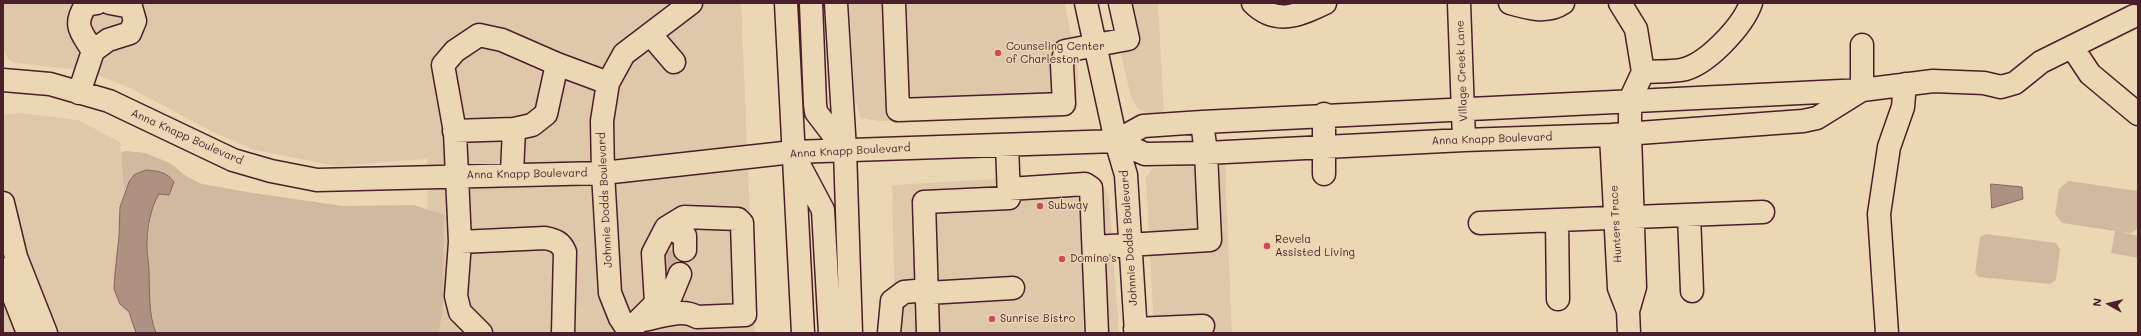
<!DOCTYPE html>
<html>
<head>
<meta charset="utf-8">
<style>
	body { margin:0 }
	#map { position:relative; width:2141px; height:336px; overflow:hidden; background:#ecd7b5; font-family:Mali,sans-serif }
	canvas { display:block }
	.frame { position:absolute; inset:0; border:4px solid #4a1f2b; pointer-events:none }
	.north { position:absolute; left:2089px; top:284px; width:40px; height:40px; -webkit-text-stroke:3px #ecd7b5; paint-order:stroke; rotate:278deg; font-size:11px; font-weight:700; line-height:16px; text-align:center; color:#4a1f2b }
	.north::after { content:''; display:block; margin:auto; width:14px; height:18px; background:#4a1f2b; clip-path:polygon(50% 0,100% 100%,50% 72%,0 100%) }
</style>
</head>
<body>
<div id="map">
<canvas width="2141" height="336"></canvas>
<div class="frame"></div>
<div class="north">N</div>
</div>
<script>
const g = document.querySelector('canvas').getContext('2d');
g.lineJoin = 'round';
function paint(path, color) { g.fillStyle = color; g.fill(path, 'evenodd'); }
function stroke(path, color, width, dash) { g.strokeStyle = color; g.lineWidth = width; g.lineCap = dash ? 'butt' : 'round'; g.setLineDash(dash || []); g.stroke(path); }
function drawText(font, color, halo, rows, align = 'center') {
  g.font = font + ' Mali,sans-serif'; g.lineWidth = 3; g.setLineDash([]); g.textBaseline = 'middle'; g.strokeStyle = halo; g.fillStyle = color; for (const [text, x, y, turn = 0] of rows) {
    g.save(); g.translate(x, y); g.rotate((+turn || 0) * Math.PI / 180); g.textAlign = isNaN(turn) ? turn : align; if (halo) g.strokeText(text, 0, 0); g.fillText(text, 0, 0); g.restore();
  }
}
const built = new Path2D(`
	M3,3h738l14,330h-326l-2,-174 -91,7 -85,-17 -40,-18 -81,-43 -43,-17 -71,-8 -7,-3 -6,-10z
	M849,3h216l13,69 -1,26 -7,15 -13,6 -178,2 -18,-3 -6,-19z
	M1109,3h49l6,110 -14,1 -12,-5 -7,-12z
	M20,113l58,7 42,22 15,174 6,17h-138v-218z
	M1225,164l7,169h-78l-8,-156 7,-9z
	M1084,174l15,5 10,19 10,135h-224l-3,-148z`);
const green = new Path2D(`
	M127,151l18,2 25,10 16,13 16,8 51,9 90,13 71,-1 30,10 -1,90 -4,28h-283l-4,-9 -3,-25v-29l-2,-23 5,-42 7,-12 15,-11c-10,-14 -24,-10 -40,-7l-10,16 -3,-39z
	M2068,181l70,10v37l-7,5 -10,-1 17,4v22l-27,-5 4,-22 -53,-8 -7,-9 4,-25z
	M1986,234l70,9 4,6 -4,31 -6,4 -71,-7 -4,-4 5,-36z`);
const water = new Path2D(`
	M146,170c12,1 21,2 28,12l-5,13 -10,-1c-9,14 -12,36 -12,53 0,9 2,17 2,25 1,21 -1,41 7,61h-20l-7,-21 -9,-8 -6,-15 1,-16 4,-37 1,-29 9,-25 5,-7z
	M1991,184l31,3 1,12 -31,9z`);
const minorTunnel = new Path2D(`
	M665,251l2,25`);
const minor = new Path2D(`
	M894,3l4,107 166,-6 -2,-39 3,-14 63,-12 -8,-36
	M1086,3l30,138 10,34 10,158
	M1253,3c23,23 47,12 72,0
	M1459,3l5,137
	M1510,3c17,5 37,11 53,0
	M1620,3l16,26 7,43c13,-1 26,0 38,-2 25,-4 62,-44 70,-67
	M650,34l24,28
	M2072,47l18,27 48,40
	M93,51c-11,-18 -21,-25 -7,-46l11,-2
	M557,64l-55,-24 -23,-5 -24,16 -12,14 12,67 5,110 85,-4c10,2 16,4 20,14l-2,81
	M3,80l47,4 59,17 124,59 38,11 46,9 286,-7 190,-21 323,-11 29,13 61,-1 258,-13 147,-5 192,-14 14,-3 45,-28
	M1862,90v-45
	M79,93l14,-42 15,-11 22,-7 5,-12 -4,-14 -21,-4
	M454,131l60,-2
	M1611,135l8,153 9,23
	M1116,141l27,-15 59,-4 660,-32 71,-9 51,2 17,4 14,-4 26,-21 93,-46
	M512,173l2,-44 18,-4 14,-11 11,-50 51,19
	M1324,174v-60
	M1009,189l76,-5 6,4 6,145
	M3,203l13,54 30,76
	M1689,215l3,76
	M1557,221l1,78
	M1480,223l283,-11
	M673,230l12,6v14
	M460,242l-4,54 4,16 21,21
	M1094,247l116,-7 -4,-87 -4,-31
	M3,269l25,64
	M927,293l86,-5
	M656,303l15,-7 9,-22
	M1135,329l68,-3
	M630,332l8,-11c18,-2 42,-14 59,-4l48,-2 -3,-92 -4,-4 -54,-2 -18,11 -13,25 3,50 -18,18
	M630,333l-10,-15 -10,-25 -7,-120 -1,-52 6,-38 16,-29 67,-51
	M889,333l3,-32 12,-9 23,-2
	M928,333l-4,-131 85,-4 -2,-53
	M1629,333l-1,-22 7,-24 -5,-153v-34l13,-28
	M1887,333l-8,-119 10,-67 14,-40 2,-23`);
const highway = new Path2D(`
	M786,3l17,330
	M811,3l4,101 1,8 29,38
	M836,3l9,147 6,183
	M796,159l27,51 7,123`);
const markers = [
	[998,53,4,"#d1495b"],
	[1040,206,4,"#d1495b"],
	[1267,246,4,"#d1495b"],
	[1062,259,4,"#d1495b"],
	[992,319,4,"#d1495b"]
];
const poiNames = [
	["Counseling Center",1006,47],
	["of Charleston",1006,60],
	["Subway",1048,206],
	["Revela",1275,240],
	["Assisted Living",1275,253],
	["Domino's",1070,259],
	["Sunrise Bistro",1000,319]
];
const streetNames = [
	["Village Creek Lane",1462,71,-92],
	["Anna Knapp Boulevard",187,137,24],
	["Anna Knapp Boulevard",1492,139,-2],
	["Anna Knapp Boulevard",850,151,-3],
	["Anna Knapp Boulevard",527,174,-1],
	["Johnnie Dodds Boulevard",605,200,-93],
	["Hunters Trace",1616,224,-93],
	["Johnnie Dodds Boulevard",1129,238,-94]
];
paint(built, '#dfc8aa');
paint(green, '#d1b99f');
paint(water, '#ad9181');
stroke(water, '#85635f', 1);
stroke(minorTunnel, '#ccb299', 22, [22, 11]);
stroke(minor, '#4a1f2b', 25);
stroke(highway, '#4a1f2b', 25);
stroke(minor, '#ecd7b5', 22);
stroke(highway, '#ecd7b5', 22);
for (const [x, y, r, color] of markers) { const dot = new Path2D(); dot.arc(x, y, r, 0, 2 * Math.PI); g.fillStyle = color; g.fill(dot); stroke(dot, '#ecd7b5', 1.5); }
drawText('11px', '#4a1f2b', '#ecd7b5', poiNames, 'left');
drawText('11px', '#4a1f2b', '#ecd7b5', streetNames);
</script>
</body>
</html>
